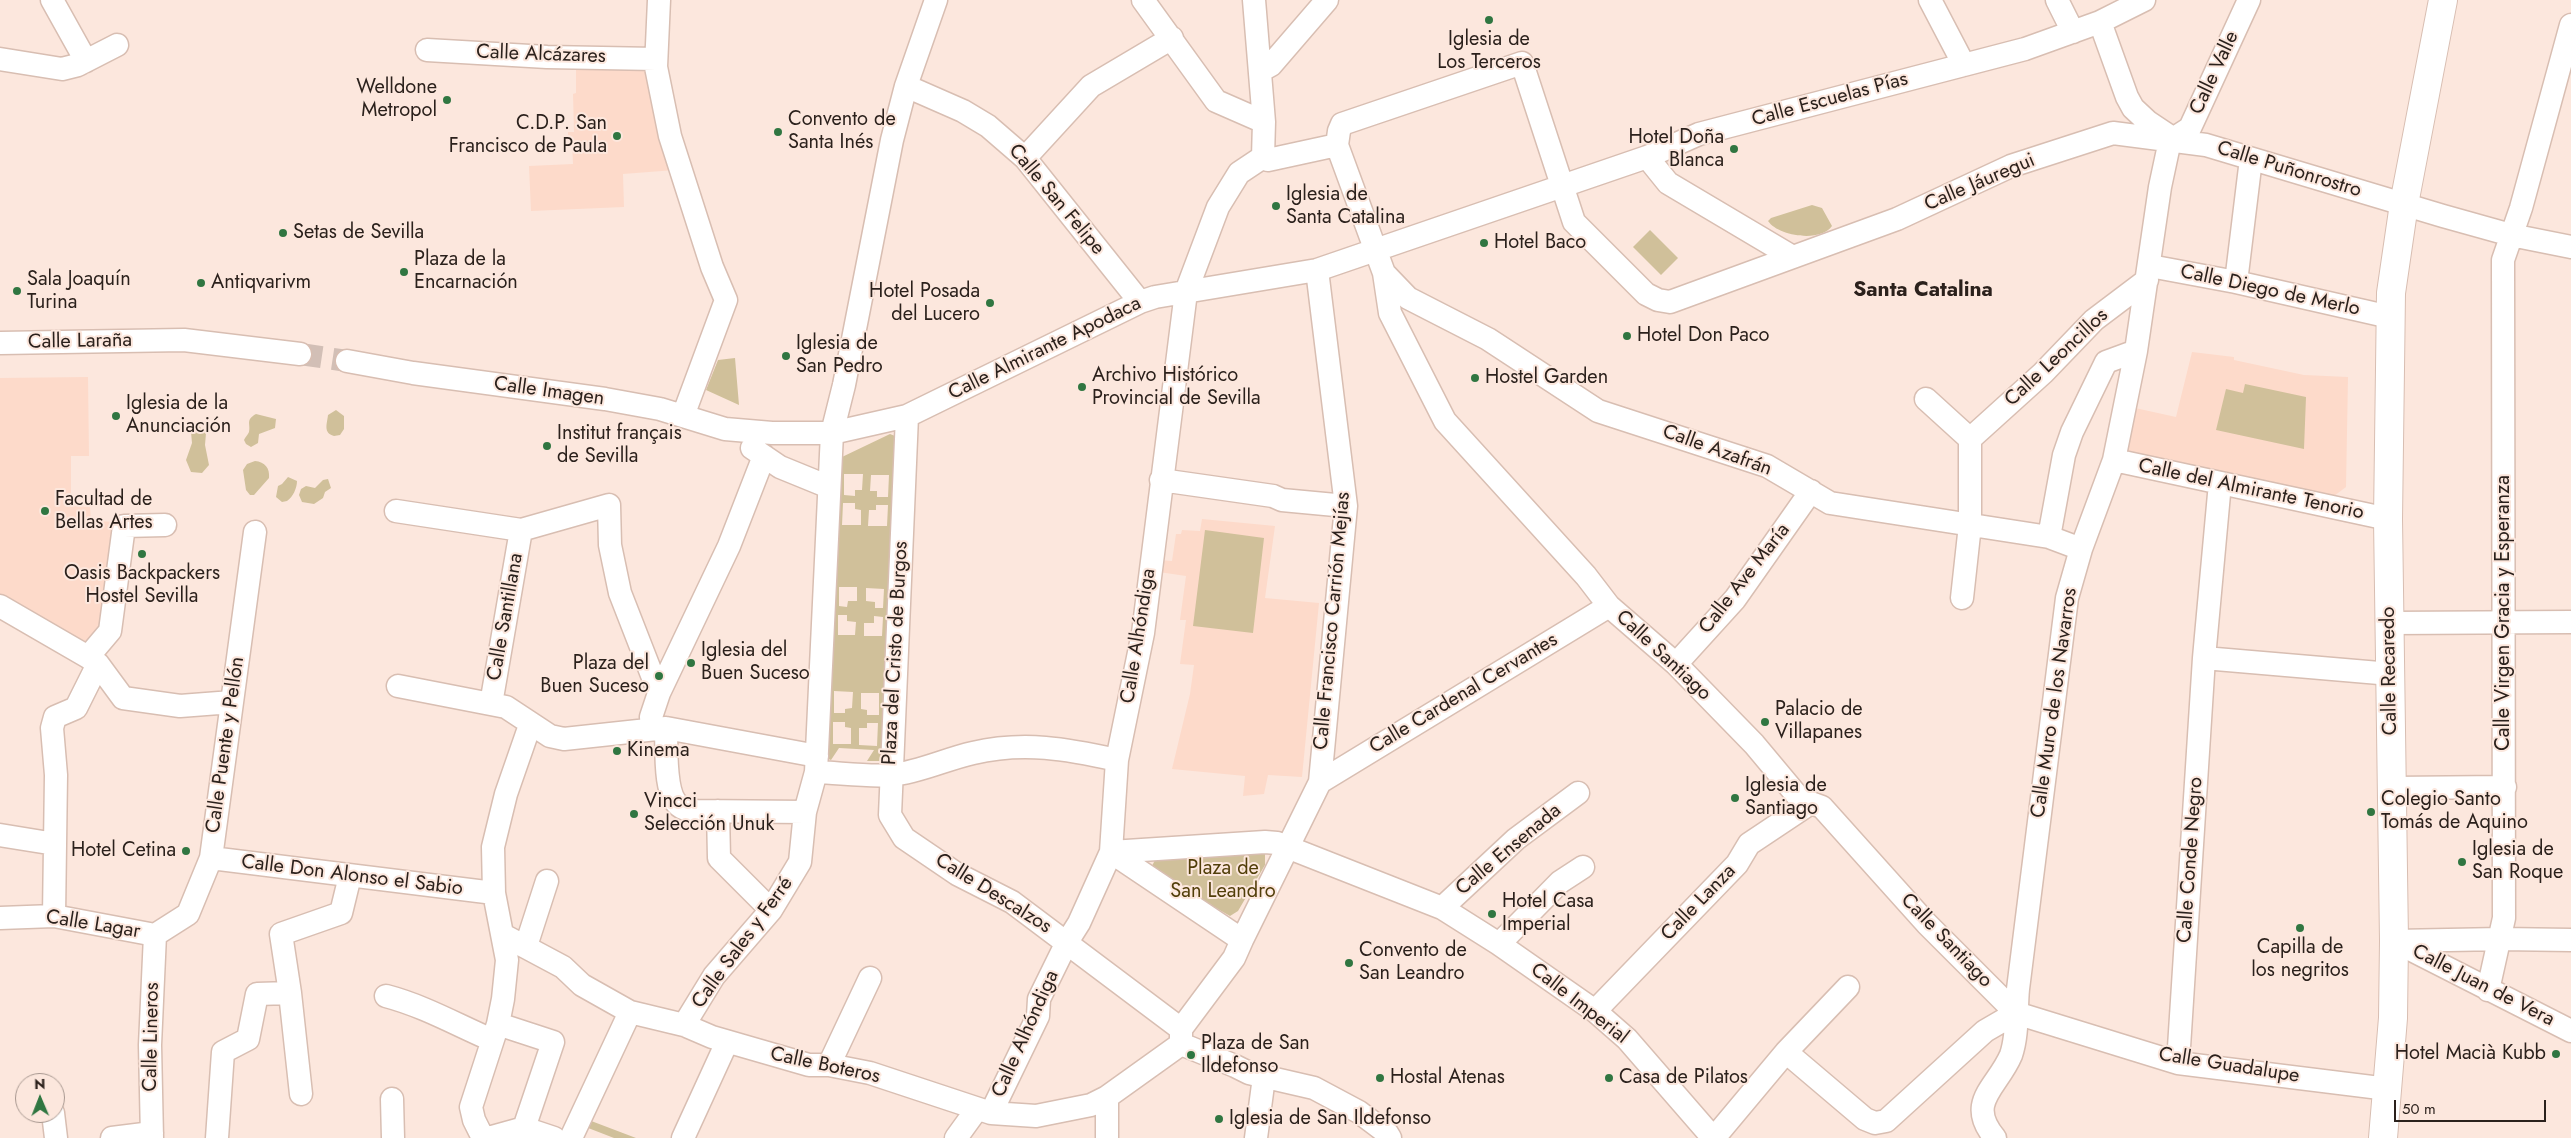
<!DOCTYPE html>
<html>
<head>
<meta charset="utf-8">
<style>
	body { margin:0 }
	#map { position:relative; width:2571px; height:1138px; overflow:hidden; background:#fce7dd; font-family:Jost,sans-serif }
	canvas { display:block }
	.north { position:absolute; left:15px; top:1073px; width:50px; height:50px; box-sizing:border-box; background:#fce7dd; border:1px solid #a89890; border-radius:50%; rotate:359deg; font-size:14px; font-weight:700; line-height:20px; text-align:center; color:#2b211c }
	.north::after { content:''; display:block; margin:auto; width:18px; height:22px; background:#307641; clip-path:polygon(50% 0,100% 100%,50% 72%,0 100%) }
	.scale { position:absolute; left:2394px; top:1100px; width:152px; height:22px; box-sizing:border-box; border:2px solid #2b211c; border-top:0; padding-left:6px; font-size:15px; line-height:18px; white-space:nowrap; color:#2b211c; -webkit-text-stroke:4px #fce7dd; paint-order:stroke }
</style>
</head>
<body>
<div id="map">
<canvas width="2571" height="1138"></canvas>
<div class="north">N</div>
<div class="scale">50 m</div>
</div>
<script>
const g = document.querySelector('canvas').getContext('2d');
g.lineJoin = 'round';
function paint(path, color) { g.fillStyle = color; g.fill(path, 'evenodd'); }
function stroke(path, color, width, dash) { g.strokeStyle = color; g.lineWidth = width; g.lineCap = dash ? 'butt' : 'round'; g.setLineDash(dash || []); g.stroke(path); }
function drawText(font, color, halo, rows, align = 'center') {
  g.font = font + ' Jost,sans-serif'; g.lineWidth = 4; g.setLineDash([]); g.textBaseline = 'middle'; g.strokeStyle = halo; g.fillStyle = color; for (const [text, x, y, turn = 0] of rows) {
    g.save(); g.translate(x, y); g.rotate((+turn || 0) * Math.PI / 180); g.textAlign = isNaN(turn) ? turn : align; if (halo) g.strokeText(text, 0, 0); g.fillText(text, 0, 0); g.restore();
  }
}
const built = new Path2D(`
	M652,68l23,102 -52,4 1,33 -93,4 -2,-45 44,-2 -1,-24h-4v-8h6l-1,-38 3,-1v-24z
	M2192,352l42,5v3l70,15 44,2 -2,110 -16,12 -205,-45 10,-46 41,9z
	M88,377l1,79h-18v50l19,1 1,14 27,1 -13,102 -19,26 -86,-51v-221z
	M1202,519l73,7 -10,72 54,5 -17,174 -34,-2 -4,19 -21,2 2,-20 -73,-7 18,-75 4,-29 -14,-1 6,-44h-6l6,-44 -27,-4 1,-12 12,1 4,-27h5l1,-4 18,1z`);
const green = new Path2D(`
	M1812,205l10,3 10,18c-12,17 -54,10 -64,-5l3,-3z
	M1650,230l28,28 -17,17 -28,-28z
	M735,358l4,47 -33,-15 12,-30z
	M2245,384l61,13 -2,52 -88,-19 10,-41 17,4z
	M336,410l8,6v13l-4,6 -6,1c-11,-3 -7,-12 -6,-21z
	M256,414l20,5 -1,9 -16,6 -1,9 -7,4 -5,-3 -2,-4c1,-3 4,-5 5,-8 2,-8 -4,-12 7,-18z
	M199,426l7,7 -1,12 4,20 -7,8 -11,-1 -5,-12 6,-17 -1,-11z
	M890,434l5,2 -12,277 1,45 -4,3h-13l7,-11 -35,-2 -8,12 -5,-2 16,-301zM844,474h19l-1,16h-7v6l-11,-1zM871,475h18l-1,22h-11v-6h-7zM843,503h12v6l6,1v15h-19zM876,505h12l-1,21h-19l1,-16h7zM839,587h18v14h-9l-1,6 -8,-1zM866,588l18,1 -1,19h-8v-6l-9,-1zM838,615h9v6l9,1 -1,13h-17zM874,616l9,1 -1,19h-18v-13h10zM834,691l19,1 -1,16 -7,1v4h-11zM861,693h18v22h-12v-5l-6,-1zM833,722h12v5l6,1v16h-18zM867,723h11l-1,23 -18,-1v-17h8z
	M255,461c10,1 15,7 14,17l-15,17h-4l-4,-5 -3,-20 4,-6z
	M288,477l9,4c0,7 -4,16 -10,20l-5,1 -6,-5 2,-11 4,-2z
	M328,479l3,9 -6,4 -2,6 -9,6 -12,-2 -3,-7 2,-6 5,-3 9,2 8,-8z
	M1205,530l59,8 -11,95 -60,-7z
	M1258,850l7,4v11l-27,46 -8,5 -74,-42 -4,-8 4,-8z
	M586,1119l50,19h-22l-31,-12z`);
const minorTunnel = new Path2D(`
	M300,354l47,7`);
const minor = new Path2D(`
	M52,0l34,61
	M659,0l-3,67 14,69 42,131 14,33 -43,116
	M936,0l-30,86 -14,54 -48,245 -12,48 -16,339c25,1 52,5 76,3 28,-3 54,-16 81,-22 51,-12 94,-4 144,7
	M1143,0l73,101 48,21
	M1254,0l10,122 -1,35
	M1930,0l34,65
	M2057,0l16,32
	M2100,22l27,75 6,11 15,14 24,16
	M427,50l120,7 109,2
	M0,59l62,10 16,-4 39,-20
	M1260,71l11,-6 56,-65
	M906,86l57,25 25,15 37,32 115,144
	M1263,157l5,3 69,-15
	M1647,157l21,26 123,73
	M1025,158l66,-72 81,-48
	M2150,266l86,16 154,35
	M1384,273l24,25 80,41 110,72 169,55 63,37 219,34 32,12
	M2236,282l15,-123
	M0,343l184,-3 116,14
	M347,361l66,12 192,26 55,10 65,20 47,4h60l75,-17 233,-114 15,-5 162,-27 330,-113 52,-23 326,-85 75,-27 44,-22
	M1926,399l44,40v86l-8,73
	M907,416l-17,399 14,23 53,36 55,28 169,127
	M1970,439l73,-66 51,-53 53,-40
	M752,448l28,19 49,20
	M2114,460l274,59
	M1161,480l112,16 9,4 64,6
	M396,511l125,19 88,-25 1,40 10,48 39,100
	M2049,537l15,-82 8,-23 34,-70 30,-11
	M0,606l88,51 10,7 25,34 57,8 52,-4
	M2390,623l181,-1
	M88,657l22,-26 14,-105 41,-1
	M2204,658l187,16
	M1676,664l59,-65 76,-108
	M398,686l108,21 44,29 14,3 102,-11 151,28
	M491,704l30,-174
	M666,728c1,18 -3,69 15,79 4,3 11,3 15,4l109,1
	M652,729l-1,-12 8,-24 70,-147 35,-90
	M1320,782l289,-176
	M2392,788l113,-1
	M718,811l1,47 52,52
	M0,835l55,9
	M1111,852l131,88 78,-158 26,-276 -29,-236
	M1111,852l154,-10 12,1 165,65 57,36 96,67 32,28 86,99
	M211,858l283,35
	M1442,908l74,-69 62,-46
	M54,916l2,-141 -4,-47 3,-11 21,-9 22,-44
	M0,918l54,-2 101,19
	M155,935l33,-21 23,-56 44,-326
	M503,935l60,32 19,18 48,27 54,13 28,12 97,28h20l41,8 121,40 45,3 55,-11 16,-8 74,-53
	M2394,941l177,90
	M2395,941l106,-2 70,1
	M1499,944l61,-62 23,-15
	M526,946l21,-65
	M2488,990l16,-72 -1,-658 18,-52 50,-183
	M290,993l11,101
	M386,996c38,10 71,29 106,44
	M1595,1011l142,-147 12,-20 60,-40
	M498,1024l55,18 -29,86
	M684,1025l30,-49 57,-66 29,-48 5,-50 11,-40
	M1181,1043v-14l53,-71 8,-18
	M1181,1044l54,22 14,7 65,15 45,24 28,21 3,5
	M1786,1052l79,67 10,4 11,-2 99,-90 31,-18
	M2178,1063l26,-405 16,-175
	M829,1065l41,-87
	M2388,1089l-210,-26 -162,-50 -89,-89 -105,-117 -22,-8 -46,-55 -78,-80 -67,-58 -23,-30 -141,-155 -55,-108 -6,-40 -47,-128 2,-14 3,-7 180,-61 52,159 72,72 12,6 12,2 227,-83 114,-53 102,-33 93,12 237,71 68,19 60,12
	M1107,1097v41
	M392,1099l1,39
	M53,1113l3,25
	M991,1113l47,-97 1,-17 28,-57 12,-19 32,-71 6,-92 26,-127 43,-341 32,-85 21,-34 24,-16
	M524,1128l30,10
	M112,1138l40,-5
	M152,1138l-2,-93 5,-110
	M217,1138l6,-86 25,-13 9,-45 33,-1 -9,-59 60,-21 9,-37
	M483,1138l-9,-18 -3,-13 27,-83 5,-25 4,-39 -13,-67 -1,-46 13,-53 24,-69
	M488,1138l36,-10
	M571,1138l59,-126
	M683,1138l44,-96
	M956,1138l21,-29
	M1256,1138l8,-61
	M1714,1138l72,-86 62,-65
	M1995,1138c-30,-36 2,-50 16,-83 7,-20 5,-45 7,-66l49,-391 14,-49 33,-89 22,-109 24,-164 9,-42 4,-6 17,-11 59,-128`);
const major = new Path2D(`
	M2383,1138l10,-120 1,-77 -6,-422 3,-226 13,-89 39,-204`);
const markers = [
	[1489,20,5,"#307641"],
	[447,100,5,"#307641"],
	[778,132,5,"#307641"],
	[617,136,5,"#307641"],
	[1734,149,5,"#307641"],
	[1276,206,5,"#307641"],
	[283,233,5,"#307641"],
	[1484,243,5,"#307641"],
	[404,272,5,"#307641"],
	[201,283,5,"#307641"],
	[17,291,5,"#307641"],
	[990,303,5,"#307641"],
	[1627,336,5,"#307641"],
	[786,356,5,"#307641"],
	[1475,378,5,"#307641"],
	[1082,387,5,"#307641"],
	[116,416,5,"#307641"],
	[547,446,5,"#307641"],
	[45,511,5,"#307641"],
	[142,554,5,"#307641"],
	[691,663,5,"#307641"],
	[659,676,5,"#307641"],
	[1765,722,5,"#307641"],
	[617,751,5,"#307641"],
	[1735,798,5,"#307641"],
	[2371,812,5,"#307641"],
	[634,814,5,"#307641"],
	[186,851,5,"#307641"],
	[2462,862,5,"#307641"],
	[1492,914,5,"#307641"],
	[2300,928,5,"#307641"],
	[1349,963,5,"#307641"],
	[2556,1054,5,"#307641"],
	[1191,1055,5,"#307641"],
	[1380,1078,5,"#307641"],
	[1609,1078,5,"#307641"],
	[1219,1119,5,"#307641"]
];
const poiNames = [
	["Iglesia de",1489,40,"center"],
	["Los Terceros",1489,63,"center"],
	["Welldone",437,88,"right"],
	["Metropol",437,111,"right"],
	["Convento de",788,120],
	["Santa Inés",788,143],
	["C.D.P. San",607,124,"right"],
	["Francisco de Paula",607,147,"right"],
	["Hotel Doña",1724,138,"right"],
	["Blanca",1724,161,"right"],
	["Iglesia de",1286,195],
	["Santa Catalina",1286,218],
	["Setas de Sevilla",293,233],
	["Hotel Baco",1494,243],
	["Plaza de la",414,260],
	["Encarnación",414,283],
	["Sala Joaquín",27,280],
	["Turina",27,303],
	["Antiqvarivm",211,283],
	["Hotel Posada",980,292,"right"],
	["del Lucero",980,315,"right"],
	["Hotel Don Paco",1637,336],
	["Iglesia de",796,344],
	["San Pedro",796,367],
	["Archivo Histórico",1092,376],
	["Provincial de Sevilla",1092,399],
	["Hostel Garden",1485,378],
	["Iglesia de la",126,404],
	["Anunciación",126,427],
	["Institut français",557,434],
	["de Sevilla",557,457],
	["Facultad de",55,500],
	["Bellas Artes",55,523],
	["Oasis Backpackers",142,574,"center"],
	["Hostel Sevilla",142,597,"center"],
	["Iglesia del",701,651],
	["Buen Suceso",701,674],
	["Plaza del",649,664,"right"],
	["Buen Suceso",649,687,"right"],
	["Palacio de",1775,710],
	["Villapanes",1775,733],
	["Kinema",627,751],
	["Iglesia de",1745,786],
	["Santiago",1745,809],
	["Colegio Santo",2381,800],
	["Tomás de Aquino",2381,823],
	["Vincci",644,802],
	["Selección Unuk",644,825],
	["Iglesia de",2472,850],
	["San Roque",2472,873],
	["Hotel Cetina",176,851,"right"],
	["Hotel Casa",1502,902],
	["Imperial",1502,925],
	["Capilla de",2300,948,"center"],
	["los negritos",2300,971,"center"],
	["Convento de",1359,951],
	["San Leandro",1359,974],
	["Plaza de San",1201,1044],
	["Ildefonso",1201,1067],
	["Hotel Macià Kubb",2546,1054,"right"],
	["Hostal Atenas",1390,1078],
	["Casa de Pilatos",1619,1078],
	["Iglesia de San Ildefonso",1229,1119]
];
const streetNames = [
	["Calle Alcázares",541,55,2],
	["Calle Valle",2215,73,-65],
	["Calle Escuelas Pías",1830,100,-15],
	["Calle Puñonrostro",2289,170,17],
	["Calle Jáuregui",1980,183,-23],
	["Calle San Felipe",1056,200,50],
	["Calle Diego de Merlo",2270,291,12],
	["Calle Laraña",80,342,-1],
	["Calle Almirante Apodaca",1045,349,-26],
	["Calle Leoncillos",2057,358,-43],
	["Calle Imagen",549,392,8],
	["Calle Azafrán",1717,451,20],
	["Calle del Almirante Tenorio",2251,490,12],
	["Calle Ave María",1745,579,-52],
	["Calle Virgen Gracia y Esperanza",2504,613,-90],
	["Calle Santillana",506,617,-80],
	["Calle Francisco Carrión Mejías",1333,621,-85],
	["Calle Alhóndiga",1139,636,-81],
	["Plaza del Cristo de Burgos",896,653,-87],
	["Calle Santiago",1663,656,43],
	["Calle Recaredo",2390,671,-91],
	["Calle Cardenal Cervantes",1464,694,-31],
	["Calle Muro de los Navarros",2055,703,-82],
	["Calle Puente y Pellón",226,745,-82],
	["Calle Ensenada",1509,850,-40],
	["Calle Conde Negro",2191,860,-86],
	["Calle Don Alonso el Sabio",352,876,7],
	["Calle Descalzos",993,894,32],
	["Calle Lanza",1699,903,-46],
	["Calle Lagar",93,925,9],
	["Calle Santiago",1946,941,46],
	["Calle Sales y Ferré",743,943,-54],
	["Calle Juan de Vera",2483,986,27],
	["Calle Imperial",1579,1004,38],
	["Calle Alhóndiga",1026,1034,-66],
	["Calle Lineros",152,1037,-89],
	["Calle Boteros",825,1066,12],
	["Calle Guadalupe",2229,1066,9]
];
const parkNames = [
	["Plaza de",1223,869],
	["San Leandro",1223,892]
];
const neighbourhoodNames = [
	["Santa Catalina",1923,291]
];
paint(built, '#fddaca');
paint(green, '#d0c09a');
stroke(minorTunnel, '#d2bfb6', 22, [22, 11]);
stroke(minor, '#d8beb2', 25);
stroke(major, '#d8beb2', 30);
stroke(minor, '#fff', 22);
stroke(major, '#fff', 28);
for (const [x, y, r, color] of markers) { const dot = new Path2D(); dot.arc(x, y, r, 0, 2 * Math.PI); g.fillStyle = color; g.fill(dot); stroke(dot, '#fce7dd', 2); }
drawText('20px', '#2b211c', '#fce7dd', poiNames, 'left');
drawText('20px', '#2b211c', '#fce7dd', streetNames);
drawText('20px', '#513e09', '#fce7dd', parkNames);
drawText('bold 21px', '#2b211c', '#fce7dd', neighbourhoodNames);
</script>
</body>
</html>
